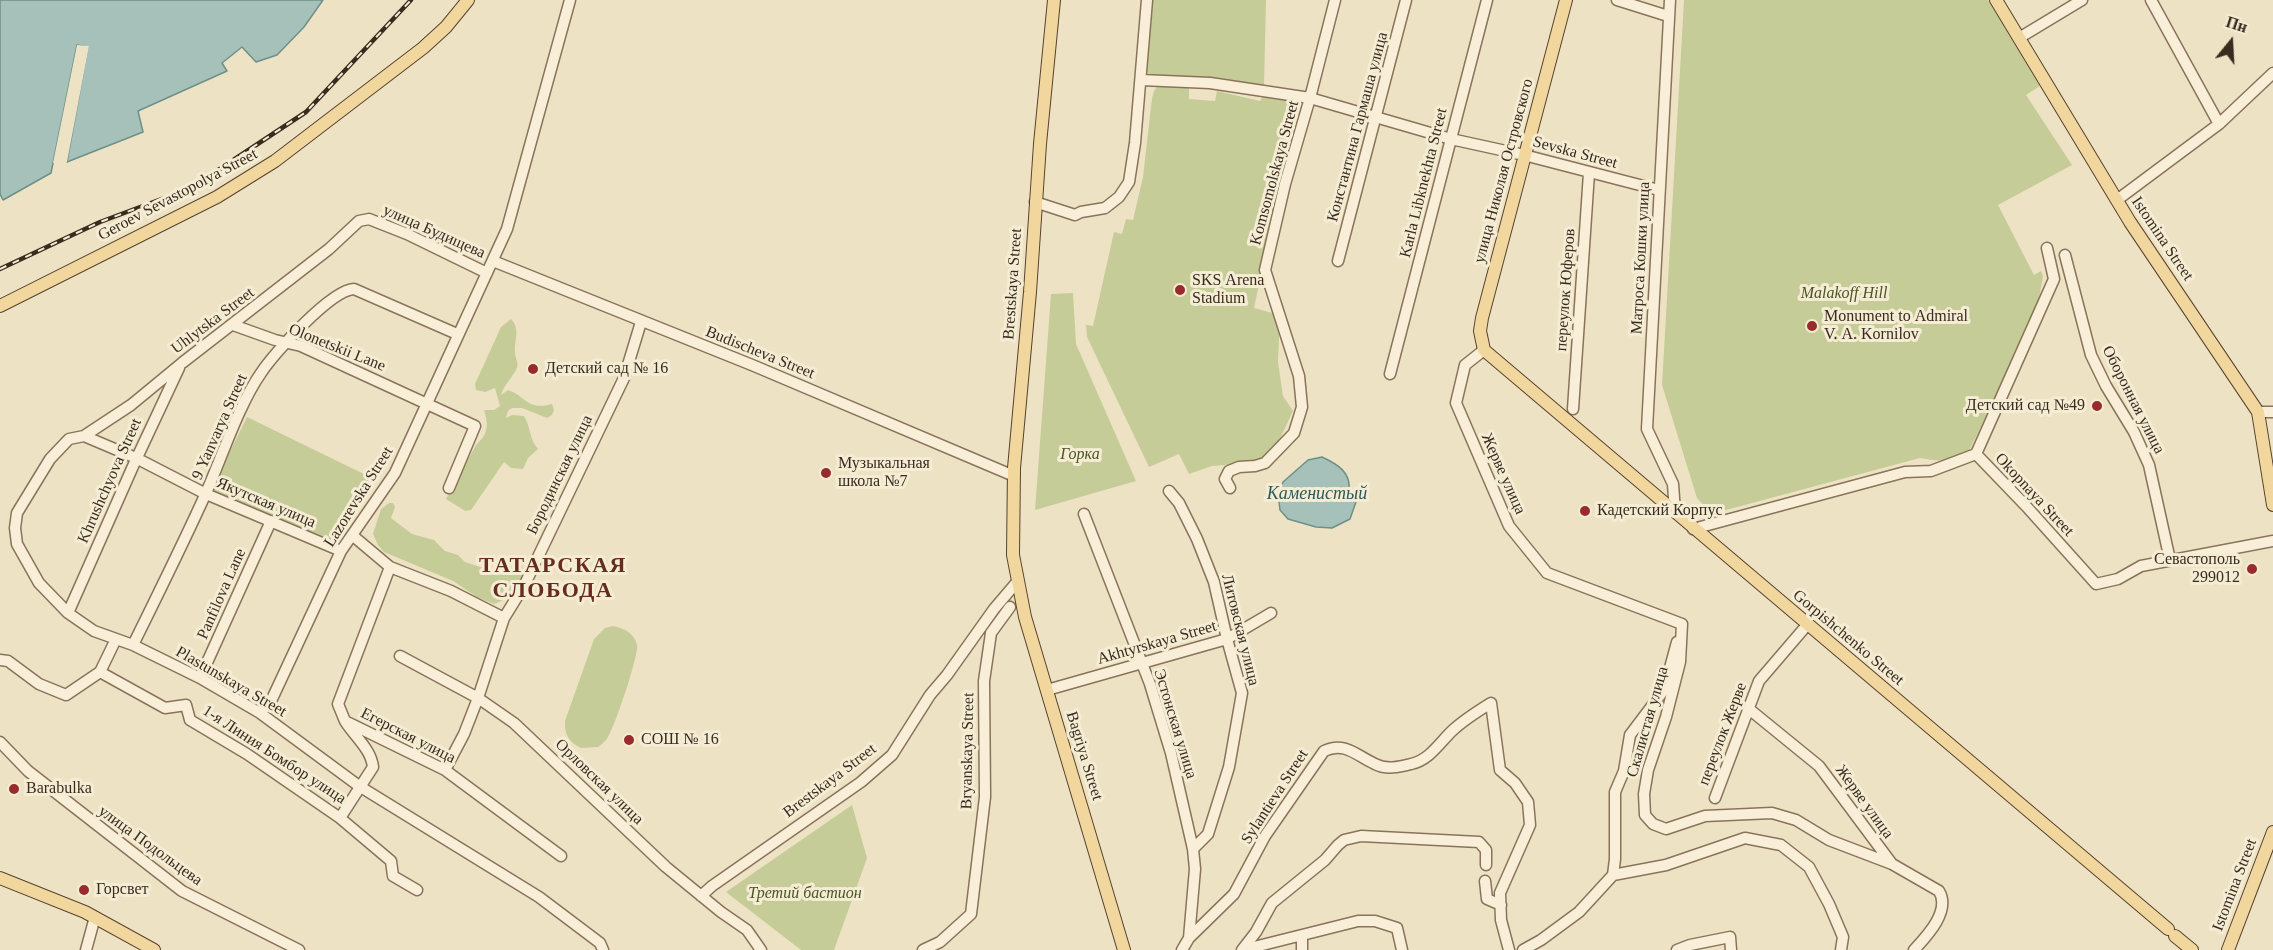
<!DOCTYPE html>
<html>
<head>
<meta charset="utf-8">
<style>
	body { margin:0 }
	#map { position:relative; width:2273px; height:950px; overflow:hidden; background:#eee2c5; font-family:"Times New Roman",serif }
	canvas { display:block }
	.north { position:absolute; left:2201px; top:12px; width:60px; height:60px; -webkit-text-stroke:4px #f5ecd4; paint-order:stroke; rotate:18deg; font-size:16px; font-weight:700; line-height:24px; text-align:center; color:#392c1f }
	.north::after { content:''; display:block; margin:auto; width:21px; height:27px; background:#392c1f; clip-path:polygon(50% 0,100% 100%,50% 72%,0 100%) }
</style>
</head>
<body>
<div id="map">
<canvas width="2273" height="950"></canvas>
<div class="north">Пн</div>
</div>
<script>
const g = document.querySelector('canvas').getContext('2d');
g.lineJoin = 'round';
function paint(path, color) { g.fillStyle = color; g.fill(path, 'evenodd'); }
function stroke(path, color, width, dash) { g.strokeStyle = color; g.lineWidth = width; g.lineCap = dash ? 'butt' : 'round'; g.setLineDash(dash || []); g.stroke(path); }
function drawText(font, color, halo, rows, align = 'center') {
  g.font = font + ' "Times New Roman",serif'; g.lineWidth = 6; g.setLineDash([]); g.textBaseline = 'middle'; g.strokeStyle = halo; g.fillStyle = color; for (const [text, x, y, turn = 0] of rows) {
    g.save(); g.translate(x, y); g.rotate((+turn || 0) * Math.PI / 180); g.textAlign = isNaN(turn) ? turn : align; if (halo) g.strokeText(text, 0, 0); g.fillText(text, 0, 0); g.restore();
  }
}
const green = new Path2D(`
	M1152,0h114l-2,86 -117,-10z
	M1684,0h304l52,86 -14,9 46,70 -74,40 36,70 7,-4 2,5 -6,35 -68,140c-18,11 -29,11 -49,7l-209,56 -14,-16 -35,-113z
	M1158,85l31,3v11l26,2 2,-10 43,10 3,-5 34,4 -25,111 2,2 -20,95 26,7 -2,47 5,34 10,15 -16,34 -15,17 -50,4 -23,8 -10,-20 -30,13 -62,-130 -1,-12 7,1 21,-94 8,2 4,-15 7,1 10,-43 9,-79 2,-7z
	M1073,293l3,51 60,137 -101,29 16,-216z
	M511,319c10,11 3,21 4,33 0,7 5,11 1,18 -5,9 -12,15 -15,25l7,-5c18,6 19,21 44,14l2,6 -2,5 -5,3 -25,-10h-10l-4,3 -2,7 6,-3 12,1c7,11 5,23 14,33l-10,9 -5,11 -12,-1 -7,-6 -33,48 -6,1 -19,-12 30,-54c12,-11 13,-19 8,-35h10l6,-4 -5,-18 -10,4 -9,-2 -1,-6 26,-57z
	M247,417l123,60 -36,73 -123,-60z
	M389,503h4l2,4 -4,11 21,16 22,6 11,11 13,4 7,7 33,11 11,-3 10,-8 3,2c0,1 1,10 1,11 -2,11 -18,26 -29,29l-17,-7 -24,-16 -69,-29 -6,-7 -5,-11 8,-25z
	M613,626c11,2 21,7 24,19 2,10 -22,81 -29,92 -3,5 -6,7 -10,10l-17,1c-12,-6 -17,-13 -16,-27l29,-82 11,-11z
	M852,805l15,53 -33,92h-33l-75,-58z`);
const water = new Path2D(`
	M0,0h323l-19,27 -27,28 -21,7 -14,-15 -20,16 5,8 -89,40 5,21 -76,30 21,-115 -11,-2 -26,128 -48,27 -3,-6z
	M1322,457c15,7 29,15 27,33l8,9 -7,20 -18,9 -16,-1 -28,-8 -8,-9 -2,-16 5,-12 25,-22z`);
const pier = new Path2D(`
	M77,45l12,1 -22,116h-3l21,-113 -6,-1 -23,115h-3z`);
const minor = new Path2D(`
	M1617,0l51,16
	M1670,0l-23,429 26,55 2,28
	M2151,0l68,124
	M2019,38l63,-38
	M1141,80l69,3 100,15 141,41 73,16 135,35
	M2117,200l102,-76 54,-51
	M1035,202l40,13 6,-3 24,-4 14,-11 10,-15 6,-39 12,-143
	M2065,255l26,100 15,31 28,46 15,33 21,95
	M493,261l259,104 262,111
	M1338,261l68,-261
	M487,273l-80,-39 -38,-15 -10,2 -30,28 -147,114 -51,42 -47,31 -15,3 -19,20 -33,54 -2,15 2,16 22,39 29,30 26,18 39,14 67,33 60,35 99,73 180,111 61,46 3,7
	M233,325l42,15 26,6 174,80 -26,62
	M1484,350l-19,15 -9,38 53,123 38,47 135,51
	M1390,374l97,-374
	M1573,409l16,-236
	M2258,412h15
	M84,436l52,22 70,36 135,57
	M1976,454l50,52 70,78 22,-5 23,-13 132,-25
	M1976,454l78,-175 -7,-31
	M1230,488l-5,-9 4,-8 10,-4 16,-1 10,-3 29,-30 8,-26 -3,-31 -34,-106 20,-86 25,-86 25,-98
	M1169,491l10,12 18,36 17,43 13,57 15,54 -13,74 -21,67 -15,15
	M1084,514l66,170 21,69 22,96 2,20 -6,69 -7,12
	M1693,529l212,-57 26,-1 45,-17
	M352,535l38,32 61,24 53,27
	M390,567l-52,137 7,17 100,49 116,86
	M68,613l66,-149 45,-96
	M1682,624l-2,38 -14,55 -18,53 -4,24 1,21 8,9 13,5 39,-13 67,-3 24,7 33,20 63,24
	M133,645c25,-51 50,-101 73,-152 16,-36 33,-89 55,-120 13,-20 70,-83 93,-84l103,45
	M400,656l78,42 36,25 152,144 55,45 26,18 14,20
	M0,660l8,1 31,23 27,11 34,-23 16,-33
	M100,672l65,36 21,-3 4,15 57,34 93,64 33,-51c-2,-18 -18,-30 -28,-46
	M200,678l71,-157
	M1047,690l180,-51 44,-26
	M1749,709l70,57 73,98 47,27c12,20 -12,45 -25,59
	M260,713l12,-14 69,-148 54,-78 112,-244 63,-229
	M0,742l28,29 154,120 117,59
	M445,770l19,-36 14,-36 26,-80 21,-34 99,-206 17,-56
	M1715,798l44,-117 48,-56
	M340,818l51,43 2,15 24,14
	M1613,875l2,-16v-67l9,-21 6,-36 34,-45 13,-48
	M1485,881l2,18 14,6
	M701,896l11,-10 149,-104 31,-27 38,-60 17,-20 47,-66 23,-27
	M1302,936v14
	M1189,938l45,-44 31,-58 59,-85c21,-10 33,5 51,13 11,6 24,3 36,0 19,-4 29,-22 42,-34 12,-11 25,-19 38,-27l9,67 15,13 13,19 2,23 -30,68 1,27 8,30
	M86,950l9,-33
	M923,950l17,-8 31,-28 14,-117 -1,-116 7,-48 19,-26
	M1242,950l14,-18 16,-29 53,-43 13,-15 6,-5 17,-4 118,6 7,8v15
	M1242,950l116,-29h17l22,7 5,22
	M1523,950l18,-10 38,-28 34,-37 53,-10 79,-27 36,7 28,22 20,37 14,33 -2,13
	M1677,950l13,-5 40,-8 1,13`);
const major = new Path2D(`
	M1054,0l-14,144 -10,148 -16,176 -1,87 12,62 99,333
	M1566,0l-84,318 -2,13 4,19 684,579
	M1996,0l134,222 128,190 15,93
	M0,306l217,-109 58,-36 148,-113 23,-21 22,-27
	M0,878l85,34 69,38
	M2175,936l17,14
	M2228,950l45,-118`);
const rail = new Path2D(`
	M0,269l100,-47 91,-34 115,-76 105,-112`);
const markers = [
	[1180,290,6,"#982b2b"],
	[1812,326,6,"#982b2b"],
	[533,369,6,"#982b2b"],
	[2097,406,6,"#982b2b"],
	[826,473,6,"#982b2b"],
	[1585,511,6,"#982b2b"],
	[2252,569,6,"#982b2b"],
	[629,740,6,"#982b2b"],
	[14,789,6,"#982b2b"],
	[84,890,6,"#982b2b"]
];
const streetNames = [
	["Константина Гармаша улица",1358,127,-75],
	["Sevska Street",1575,153,15],
	["улица Николая Островского",1504,171,-75],
	["Komsomolskaya Street",1275,173,-75],
	["Karla Libknekhta Street",1424,183,-76],
	["Geroev Sevastopolya Street",178,195,-28],
	["улица Будищева",434,232,24],
	["Istomina Street",2162,239,56],
	["Матроса Кошки улица",1641,258,-87],
	["Brestskaya Street",1013,284,-86],
	["переулок Юферов",1566,290,-86],
	["Uhlytska Street",213,321,-37],
	["Olonetskii Lane",337,348,22],
	["Budischeva Street",760,353,22],
	["Оборонная улица",2133,400,63],
	["9 Yanvarya Street",220,427,-66],
	["Жерве улица",1503,474,66],
	["Бородинская улица",560,475,-64],
	["Khrushchyova Street",110,481,-66],
	["Okopnaya Street",2034,495,47],
	["Lazorevska Street",359,497,-58],
	["Якутская улица",266,503,23],
	["Panfilova Lane",222,594,-66],
	["Литовская улица",1240,630,76],
	["Gorpishchenko Street",1848,638,40],
	["Akhtyrskaya Street",1157,643,-16],
	["Plastunskaya Street",231,682,30],
	["Скалистая улица",1648,722,-74],
	["Эстонская улица",1175,724,73],
	["переулок Жерве",1723,734,-69],
	["Егерская улица",408,736,27],
	["Bryanskaya Street",968,751,-89],
	["1-я Линия Бомбор улица",274,755,33],
	["Bagriya Street",1084,756,73],
	["Brestskaya Street",830,781,-37],
	["Орловская улица",599,782,44],
	["Sylantieva Street",1275,797,-57],
	["Жерве улица",1864,802,54],
	["улица Подольцева",150,846,36],
	["Istomina Street",2235,885,-69]
];
const poiNames = [
	["SKS Arena",1192,281],
	["Stadium",1192,299],
	["Monument to Admiral",1824,317],
	["V. A. Kornilov",1824,335],
	["Детский сад № 16",545,369],
	["Детский сад №49",2085,406,"right"],
	["Музыкальная",838,464],
	["школа №7",838,482],
	["Кадетский Корпус",1597,511],
	["Севастополь",2240,560,"right"],
	["299012",2240,578,"right"],
	["СОШ № 16",641,740],
	["Barabulka",26,789],
	["Горсвет",96,890]
];
const parkNames = [
	["Malakoff Hill",1844,294],
	["Горка",1080,455],
	["Третий бастион",805,894]
];
const waterNames = [
	["Каменистый",1317,494]
];
const districtNames = [
	["ТАТАРСКАЯ",553,566],
	["СЛОБОДА",553,591]
];
paint(green, '#c6cc98');
paint(water, '#a6c1ba');
stroke(water, '#6d9087', 1.5);
paint(pier, '#eee2c5');
stroke(minor, '#89745b', 13);
stroke(major, '#57422f', 14);
stroke(minor, '#f9efd8', 10);
stroke(major, '#f1d79d', 12);
stroke(rail, '#392c1f', 4.5);
stroke(rail, '#f5ecd4', 2, [7]);
for (const [x, y, r, color] of markers) { const dot = new Path2D(); dot.arc(x, y, r, 0, 2 * Math.PI); g.fillStyle = color; g.fill(dot); stroke(dot, '#f5ecd4', 2); }
drawText('16px', '#392c1f', '#f5ecd4', streetNames);
drawText('16px', '#392c1f', '#f5ecd4', poiNames, 'left');
drawText('italic 16px', '#495525', '#f5ecd4', parkNames);
drawText('italic 18px', '#2e5956', '#f5ecd4', waterNames);
g.letterSpacing = '1.5px';
drawText('bold 22px', '#662d1e', '#f5ecd4', districtNames);
g.letterSpacing = '0px';
</script>
</body>
</html>
